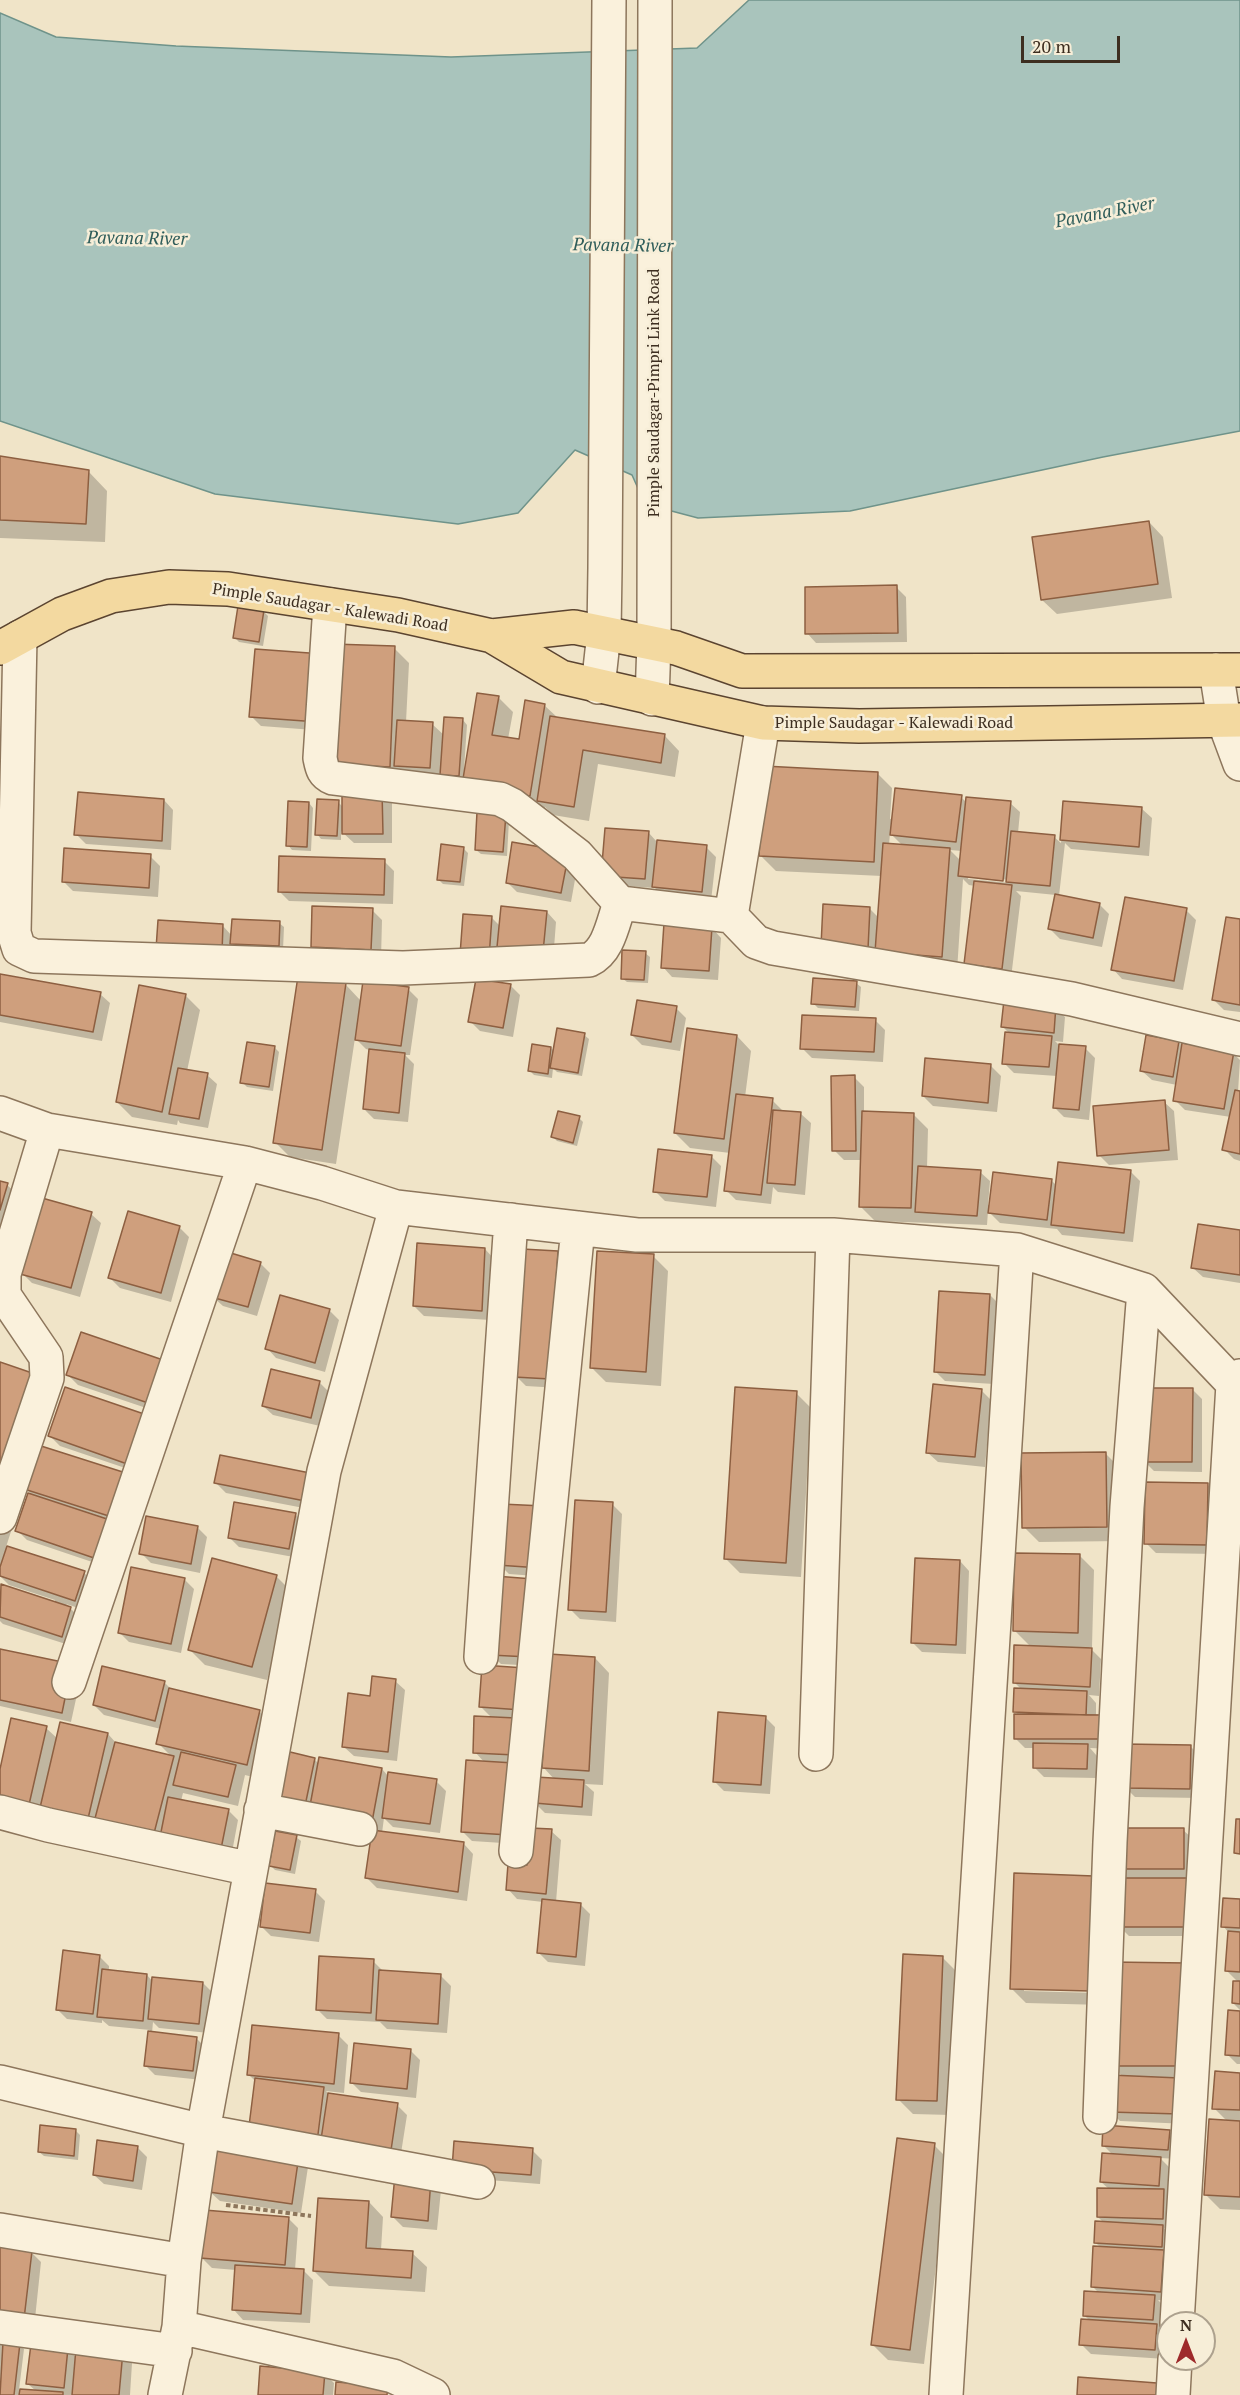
<!DOCTYPE html>
<html>
<head>
<meta charset="utf-8">
<style>
	body { margin:0 }
	#map { position:relative; width:1240px; height:2395px; overflow:hidden; background:#f0e4c8; font-family:"PT Serif",serif }
	canvas { display:block }
	.north { position:absolute; left:1156px; top:2311px; width:60px; height:60px; box-sizing:border-box; background:#f7eed8; border:2px solid #ada18e; border-radius:50%; rotate:0deg; font-size:16px; font-weight:700; line-height:24px; text-align:center; color:#3d2e20 }
	.north::after { content:''; display:block; margin:auto; width:21px; height:27px; background:#9e2a2b; clip-path:polygon(50% 0,100% 100%,50% 72%,0 100%) }
	.scale { position:absolute; left:1021px; top:36px; width:99px; height:27px; box-sizing:border-box; border:3px solid #3d2e20; border-top:0; padding-left:8px; font-size:18px; line-height:21px; white-space:nowrap; color:#3d2e20; -webkit-text-stroke:4px #f7eed8; paint-order:stroke }
</style>
</head>
<body>
<div id="map">
<canvas width="1240" height="2395"></canvas>
<div class="north">N</div>
<div class="scale">20 m</div>
</div>
<script>
const g = document.querySelector('canvas').getContext('2d');
g.lineJoin = 'round';
function paint(path, color) { g.fillStyle = color; g.fill(path, 'evenodd'); }
function stroke(path, color, width, dash) { g.strokeStyle = color; g.lineWidth = width; g.lineCap = dash ? 'butt' : 'round'; g.setLineDash(dash || []); g.stroke(path); }
function drawText(font, color, halo, rows, align = 'center') {
  g.font = font + ' "PT Serif",serif'; g.lineWidth = 5; g.setLineDash([]); g.textBaseline = 'middle'; g.strokeStyle = halo; g.fillStyle = color; for (const [text, x, y, turn = 0] of rows) {
    g.save(); g.translate(x, y); g.rotate((+turn || 0) * Math.PI / 180); g.textAlign = isNaN(turn) ? turn : align; if (halo) g.strokeText(text, 0, 0); g.fillText(text, 0, 0); g.restore();
  }
}
const water = new Path2D(`
	M749,0h491v431l-137,26 -253,54 -152,7 -53,-14 -13,-29 -57,-25 -57,63 -60,11 -243,-30 -215,-73v-408l56,24 120,9 275,11 246,-9z`);
const shadow = new Path2D(`
	M0,457l88,14 19,20 -2,51 -105,-4z
	M1149,522l14,15 9,61 -115,16 -15,-14z
	M896,587l10,10 1,45 -91,1 -9,-10z
	M264,612l4,4 -5,30 -24,-4 -4,-4z
	M394,648l15,15 -3,59 26,2 13,12 18,-16 4,5 -3,44 2,1 32,-73 15,15 -5,27 12,2 24,-36 14,13 107,18 14,15 -4,26 -77,-13 -9,57 -36,-6 -8,-8v3l-99,-31 -6,-7 -1,5 -95,1 -17,-47 -66,-5 -10,-10 72,-60z
	M877,773l15,15 -2,31 71,-22 6,6h43l10,9 -2,21 36,4 7,6 3,-40 78,6 10,9 -3,38 -78,-7 -6,-6 -6,53 40,8 10,10 -7,33 -42,-8 -10,-10 6,-34 -40,-4 5,5 -10,82 -36,-5 -10,-10 10,-77 -6,-1 -6,-6 -6,92 -125,-16 38,-46 9,9 3,-42 -106,-5 -15,-15zM890,833l13,13 -14,-1zM950,850l12,1 -1,10zM968,876l43,4 -1,3 -42,-4z
	M343,792l49,9v42h-38l-13,-12v9l-20,-1 -4,-5 21,-32 5,5z
	M164,800l9,10 -2,40 -85,-6 -10,-10z
	M309,803l4,5 -2,43 -19,-1 -4,-5z
	M479,814l30,6 -2,36 -26,-2 -5,-4z
	M648,832l9,10 49,5 10,10 -5,44 -48,-5 -8,-8 -43,-3z
	M463,848l5,5 -4,33 -21,-2 -5,-5z
	M150,856l10,10 -2,31 -85,-6 -10,-10z
	M384,861l10,10 -1,33 -104,-3 -10,-10z
	M578,863l-7,39 -54,-10 -10,-10z
	M372,910l10,10 -1,39 -59,-3 -10,-10z
	M1186,910l10,10 -13,70 -61,-11 -9,-10z
	M547,912l9,10 -3,39 -82,3 21,-46 8,8z
	M1240,921v91l-16,-2 -10,-10z
	M279,923l5,4 -1,23 -46,-2 -5,-5 -1,19 -64,-4 56,-32 9,10z
	M712,928l9,10 -3,42 -46,-3 -9,-10z
	M645,953l5,4 -2,26 -21,-1 -5,-4z
	M0,975l100,19 10,9 -8,38 -102,-19z
	M856,983l5,4 -2,24 -41,-3 -5,-5z
	M346,985l15,16 47,-12 10,10 -8,56h-5l9,9 -6,58 -34,-3 -10,-10 6,-59 -4,-1 -11,-11 -19,126 -46,-7 -15,-15z
	M510,985l10,10 -7,42 -33,-6 -10,-10z
	M185,995l15,15 -13,61 20,4 10,9 -9,44 -28,-5 -2,-3 -1,5 -45,-8 -15,-15z
	M1055,1007l10,10 -2,25 -8,-1 4,4 26,3 10,10 -6,62 -25,-3 -10,-10 3,-31 -43,-3 -10,-10 6,-29 -7,-7z
	M676,1008l10,10 -6,33 -38,-6 -10,-10z
	M875,1020l10,10 -2,32 -71,-4 -10,-10z
	M584,1035l5,4 -7,37 -25,-4 -4,-4 -1,10 -18,-3 -4,-4 21,-23 4,4z
	M737,1036l14,15 -6,46 27,3 10,10v2l19,2 10,9 -6,72 -27,-3 -5,-5 -2,17 -35,-4 -10,-10 4,-37 -40,-5 -15,-15z
	M1179,1042l4,5 50,6 7,7 -2,32 2,1v68l-6,-2 -10,-10 7,-32 -46,-7 -10,-10 2,-15 -25,-5 -10,-9z
	M275,1048l4,4 -6,39 -26,-4 -5,-5z
	M991,1066l10,10 -4,36 -64,-6 -10,-10z
	M854,1077l10,10v26l49,1 15,15 -1,39 53,4 10,9 -2,24 63,-25 6,6 73,-15 10,10 -7,61 -71,-7 -5,-6 -57,-6 -12,-12 -1,14 -112,-4 -15,-15 2,-46h-18l-10,-10z
	M1164,1102l10,9 4,49 -69,5 -10,-10z
	M579,1118l4,4 -6,24 -20,-5 -4,-4z
	M711,1156l10,10 -5,41 -51,-6 -10,-10z
	M0,1183l7,2 10,9 -17,59z
	M91,1214l10,9 -21,74 -48,-14 -10,-10z
	M179,1227l10,10 -18,65 -51,-14 -10,-10z
	M1240,1232v51l-37,-6 -10,-9z
	M485,1249l9,10 -3,61 -67,-4 -10,-10z
	M557,1253l10,9 -8,126 -33,-2 -10,-10z
	M653,1256l15,15 -7,115 -55,-4 -14,-14z
	M260,1263l10,10 -13,43 -34,-10 -10,-9z
	M990,1295l10,10 -6,79 -49,-3 -10,-10z
	M329,1310l10,10 -14,52 -49,-14 -9,-10z
	M82,1334l82,80 -86,-29 -10,-10z
	M0,1364l39,83 89,29 -24,90 -77,-26 -10,-10 13,-37 -5,-5 -19,59 78,26 10,9 -9,28 -19,-6 14,14 -8,28 -69,-22 -3,-3v-28l2,-7 52,17 1,-3 -46,-15 -9,-9z
	M319,1382l10,10 -9,34 -47,-11 -10,-9z
	M66,1389l74,84 -80,-27 -10,-10z
	M1192,1389l10,10v73l-48,-1 -10,-10z
	M981,1390l10,10 -6,67 -47,-5 -10,-9z
	M796,1393l15,15 -10,169 -61,-4 -15,-15z
	M1106,1454l14,14 2,73 -83,1 -15,-15z
	M310,1475l4,35 -88,-17 -10,-10z
	M1207,1484l10,10 -1,60 -60,-1 -10,-10z
	M612,1504l10,10 -6,108 -36,-3 -10,-10z
	M296,1515l9,10 -6,33 -60,-11 -10,-10z
	M553,1518l-4,59 -40,-3 -10,-10z
	M197,1527l10,10 -7,36 -49,-10 -10,-10z
	M1079,1555l15,15 -2,77h-3l12,12 -2,37 -10,-1 7,8v13l17,33 -23,-1 7,8 -1,22 -52,-1 -10,-10 1,-19h-10l-10,-10 4,-22 -4,-5 7,-21 -8,-8 17,-35 -17,-17z
	M960,1561l9,10 -3,83 -44,-2 -10,-10z
	M276,1576l15,15 -24,89 -62,-15 -15,-15z
	M496,1578l42,88 -37,-2 -10,-10z
	M184,1579l10,10 -13,64 -52,-11 -10,-10z
	M0,1650l81,26 -10,46 -71,-16z
	M595,1658l14,15 -6,112 -18,-1 9,8 -2,24 -47,-3 -10,-10 20,-23 -12,-13z
	M525,1670l-7,174 -46,-3 -10,-10 23,-68 -10,-11 18,-33 -13,-13z
	M395,1681l10,9 -8,71 -43,-5 -10,-9 27,-50z
	M164,1682l9,9 86,20 15,15 -13,53 -16,-4 -7,31 -55,-13 -2,8 47,9 10,10 -8,43 -192,-45 -38,-42 46,-48 12,11 50,-5 9,10 55,13 -14,-14 3,-14 -57,-14 -10,-10z
	M765,1717l10,10 -5,67 -46,-3 -10,-10z
	M1190,1746l10,10v42l-65,-1 -10,-10z
	M314,1759l5,5 63,5 7,8 47,4 10,10 -6,42 -47,-6 -9,-9 -2,15 82,11 9,10 -6,47 -90,-13 -10,-10 6,-48 -86,-21z
	M1183,1830l10,9 13,97h-77l-10,-10 9,-47 -11,-11z
	M551,1831l10,9 -5,62 24,2 10,10 -5,52 -37,-4 -10,-10 5,-50 -26,-3 -9,-10 20,-22z
	M296,1837l5,4 -6,33 -20,-4 -4,-4z
	M1015,1874l78,3 15,15 -4,113 -78,-2 -15,-15zM1024,1988l74,2v3l-74,-2z
	M315,1891l10,10 -6,41 -48,-6 -10,-10z
	M1240,1900v110l-7,-7 6,-20 -12,-12 2,-38 -6,-7z
	M99,1956l10,10v5l38,4 6,7 50,1 10,10 -4,40 -50,-5 -6,-6 -1,11 44,5 10,10 -4,32 -47,-5 -10,-10 5,-35 -41,-4 -7,-6v3l-35,-4 -10,-10z
	M942,1957l15,15 -6,143 -38,-1 -15,-15z
	M373,1961l10,10 58,5 10,10 -4,47 -60,-4 -7,-7 -53,-3 -10,-10z
	M1112,1963l90,117 -14,44 -68,-3 -10,-10 14,-33 -13,-13z
	M1240,2012v52h-3l-10,-10z
	M338,2035l10,10 -4,48 -18,-2 4,4 67,10 10,10 -8,51 -68,-11 -82,-80z
	M410,2050l10,10 -4,38 -55,-6 -9,-9z
	M1240,2074v136l-20,-1 -15,-15 22,-73 -13,-13z
	M76,2131l4,4 -2,25 -34,-4 -5,-4z
	M1169,2131l10,10 -1,18 -18,-1 10,10 2,60h-8l8,8 -2,65 -12,-1 6,6 -2,25 4,4 -1,24 -74,-5 -10,-10 9,-23 -6,-6 15,-22 -7,-7 9,-38 -6,-6 9,-19 -6,-6 11,-28 -8,-7 12,-27 -10,-10z
	M217,2145l91,22 -7,46 -81,-12 -10,-9z
	M934,2145l15,15 -25,204 -36,-4 -15,-15z
	M137,2147l10,10 -5,33 -38,-6 -10,-9z
	M532,2150l10,10 -2,24 -77,-6z
	M396,2177l45,13 -4,40 -34,-3 -10,-10z
	M369,2202l14,15 -2,33 31,3 15,14 -2,25 -96,-6 -15,-15z
	M288,2218l10,10 -3,42h8l10,10 -3,43 -67,-3 -9,-10 2,-40 -24,-2 -10,-10z
	M0,2248l31,4 10,10 -7,66 -34,-4z
	M0,2339l19,6 5,4 -5,41 17,1 -8,-7 39,-35 10,9 45,-5 10,10 -2,32h-130z
	M324,2373l10,10 -1,12h-74z`);
const building = new Path2D(`
	M0,456l89,14 -3,54 -86,-4z
	M1149,521l9,63 -117,16 -9,-63z
	M897,585l1,48 -93,1v-47z
	M238,606l26,4 -5,32 -26,-4z
	M333,644l62,2 -5,121 -62,-3z
	M255,649l68,5 -5,68 -69,-5z
	M477,693l22,3 -7,39 27,4 6,-39 20,4 -15,92 -68,-11z
	M550,716l115,18 -4,29 -78,-13 -9,57 -37,-6z
	M444,717l19,1 -4,58 -19,-1z
	M397,720l36,2 -3,46 -36,-2z
	M764,766l114,6 -4,90 -115,-6z
	M895,788l67,7 -6,47 -66,-7z
	M342,790h40l1,44h-41z
	M78,792l86,7 -2,42 -88,-6z
	M966,797l45,4 -8,80 -45,-5z
	M317,799l22,1 -2,36 -22,-1z
	M288,801l21,1 -2,45 -21,-1z
	M1063,801l79,6 -3,40 -79,-7z
	M477,812l29,2 -3,38 -28,-2z
	M605,828l44,3 -4,48 -44,-3z
	M1011,831l44,4 -5,51 -44,-4z
	M657,840l50,5 -5,47 -50,-5z
	M512,842l57,10 -8,41 -55,-10z
	M883,843l67,5 -8,109 -67,-5z
	M441,844l23,3 -4,35 -23,-2z
	M64,848l87,6 -2,34 -87,-6z
	M279,856l106,3 -1,36 -106,-3z
	M974,881l38,4 -10,84 -38,-5z
	M1055,894l45,9 -7,35 -45,-9z
	M1125,897l62,11 -13,73 -63,-11z
	M823,904l47,3 -2,42 -47,-3z
	M312,906l61,2 -2,42 -60,-3z
	M501,906l46,5 -4,41 -46,-5z
	M463,914l29,2 -3,42 -29,-3z
	M1226,917l14,2v86l-28,-5z
	M232,919l48,2 -1,25 -49,-2z
	M158,920l65,4 -1,29 -66,-4z
	M664,923l48,4 -3,44 -48,-3z
	M622,950l24,1 -2,29 -23,-1z
	M0,974l101,18 -8,40 -93,-17z
	M298,976l48,7 -24,167 -49,-7z
	M813,978l44,3 -2,26 -44,-3z
	M476,979l35,5 -8,44 -35,-6z
	M363,981l46,6 -8,59 -46,-6z
	M139,985l47,9 -24,118 -46,-10z
	M637,1000l40,6 -6,36 -40,-7z
	M1004,1000l52,5 -2,28 -53,-6z
	M802,1015l74,3 -2,34 -74,-3z
	M557,1028l28,5 -7,40 -28,-5z
	M687,1028l50,7 -13,104 -50,-6z
	M1005,1032l47,4 -3,31 -47,-3z
	M1146,1035l33,6 -6,36 -33,-6z
	M247,1042l28,4 -6,41 -29,-4z
	M1182,1043l52,8 -10,58 -51,-8z
	M532,1044l19,3 -3,27 -20,-3z
	M1059,1044l27,2 -7,64 -26,-2z
	M369,1049l36,4 -6,60 -36,-4z
	M925,1058l66,6 -3,39 -66,-7z
	M178,1068l30,5 -9,46 -30,-5z
	M855,1075l1,76h-24l-1,-75z
	M1235,1090l5,1v63l-18,-4z
	M736,1094l37,4 -12,97 -37,-4z
	M1165,1100l4,50 -72,6 -4,-50z
	M773,1110l28,2 -6,73 -28,-2z
	M558,1111l22,5 -7,27 -22,-6z
	M862,1111l52,2 -3,95 -52,-1z
	M658,1149l54,6 -5,42 -54,-5z
	M1058,1162l73,8 -7,63 -73,-8z
	M918,1166l63,4 -4,46 -62,-4z
	M993,1172l59,7 -5,41 -59,-7z
	M0,1181l8,2 -8,27z
	M42,1198l50,14 -21,76 -51,-14z
	M128,1211l52,15 -19,67 -53,-15z
	M1198,1224l42,6v45l-49,-7z
	M417,1243l68,5 -3,63 -69,-5z
	M522,1249l36,2 -8,128 -36,-2z
	M224,1251l37,11 -13,45 -37,-10z
	M597,1251l57,3 -8,118 -56,-4z
	M939,1291l51,3 -5,81 -51,-3z
	M280,1295l50,14 -15,54 -50,-14z
	M81,1332l88,30 -15,43 -88,-30z
	M0,1362l38,13 -38,113z
	M271,1369l49,12 -9,37 -49,-12z
	M933,1384l49,5 -7,68 -49,-4z
	M65,1387l82,28 -17,50 -82,-29z
	M735,1387l62,4 -11,172 -62,-4z
	M1143,1388h50l-1,74h-50z
	M38,1445l91,29 -14,44 -91,-29z
	M1106,1452l1,75 -85,1 -1,-75z
	M220,1455l90,18 -5,28 -91,-18z
	M1145,1482l63,1 -1,62 -63,-1z
	M28,1493l79,26 -13,39 -79,-27z
	M575,1500l38,2 -7,110 -38,-2z
	M234,1502l62,11 -7,36 -61,-11z
	M501,1504l43,2 -4,62 -43,-3z
	M146,1516l52,10 -7,38 -52,-10z
	M7,1546l78,25 -10,30 -75,-25v-9z
	M1014,1553l66,1 -2,79 -65,-2z
	M212,1558l65,17 -25,92 -64,-17z
	M915,1558l45,2 -4,85 -45,-2z
	M131,1567l54,11 -14,66 -53,-11z
	M495,1576l38,3 -4,78 -39,-2z
	M1,1584l70,23 -9,30 -62,-20z
	M1014,1645l78,3 -2,39 -77,-4z
	M0,1649l72,15 -10,49 -62,-13z
	M549,1654l46,3 -6,114 -47,-3z
	M482,1665l43,3 -3,42 -43,-3z
	M102,1666l63,15 -10,40 -62,-16z
	M372,1676l24,3 -8,73 -46,-5 6,-54 22,3z
	M169,1688l91,22 -13,55 -91,-21z
	M1014,1688l73,3 -1,24 -73,-3z
	M718,1712l48,4 -5,69 -48,-3z
	M1014,1714l90,1v24h-90z
	M474,1716l42,2 -1,37 -42,-2z
	M11,1718l36,8 -19,83 -28,-6v-34z
	M60,1722l48,11 -21,90 -48,-11z
	M115,1742l59,14 -22,85 -59,-15z
	M1033,1743l55,1 -1,25 -54,-1z
	M1124,1744l67,1 -1,44 -66,-1z
	M286,1751l29,7 -10,48 -30,-6z
	M181,1752l55,13 -8,32 -55,-12z
	M319,1757l63,11 -10,54 -63,-11z
	M466,1760l48,3 -5,72 -48,-3z
	M388,1772l49,7 -7,45 -48,-6z
	M536,1777l48,3 -2,27 -48,-4z
	M168,1797l61,12 -9,45 -61,-12z
	M1236,1819h4v35l-6,-1z
	M530,1828l22,1 -6,65 -40,-4 2,-26 19,1z
	M1115,1828h69v41h-69z
	M372,1830l92,12 -6,50 -93,-14z
	M275,1831l22,4 -7,35 -21,-4z
	M1014,1873l80,3 -4,115 -80,-2z
	M1118,1878h79v49h-79z
	M265,1883l51,6 -6,44 -50,-6z
	M1223,1898l17,1v29l-19,-1z
	M542,1899l39,4 -5,54 -39,-4z
	M1228,1931l12,1v40l-15,-1z
	M63,1950l37,5 -7,59 -37,-4z
	M903,1954l40,2 -6,145 -41,-1z
	M319,1956l55,3 -3,54 -55,-3z
	M1110,1962l78,1v103h-78z
	M102,1969l45,5 -4,47 -46,-4z
	M379,1970l62,4 -3,50 -62,-4z
	M152,1977l51,5 -4,42 -51,-5z
	M1233,1981h7v23l-8,-1z
	M1228,2010l12,1v45l-15,-1z
	M252,2025l87,8 -5,51 -87,-9z
	M148,2031l49,6 -4,34 -49,-5z
	M354,2043l57,6 -4,40 -57,-6z
	M1215,2071l25,2v37l-28,-1z
	M1110,2075l70,3 -1,36 -70,-2z
	M255,2078l69,9 -7,55 -69,-8z
	M328,2093l70,10 -8,54 -70,-11z
	M1209,2119l31,2v76l-36,-2z
	M40,2125l36,4 -2,27 -36,-4z
	M1103,2125l67,5 -2,20 -66,-4z
	M897,2138l38,5 -25,207 -39,-5z
	M97,2140l41,6 -5,35 -40,-6z
	M454,2141l79,7 -2,27 -79,-6z
	M216,2143l83,12 -7,49 -83,-12z
	M1102,2153l59,4 -2,29 -59,-4z
	M395,2175l36,3 -3,43 -37,-4z
	M1097,2188l67,1 -1,30 -66,-2z
	M318,2198l51,3 -3,47 47,3 -2,27 -98,-7z
	M204,2210l85,7 -4,48 -85,-7z
	M1095,2221l68,4 -1,22 -68,-4z
	M1093,2246l71,4 -3,42 -70,-5z
	M0,2247l32,4 -8,68 -24,-3z
	M235,2265l69,4 -3,45 -69,-4z
	M1084,2291l71,4 -2,25 -70,-4z
	M1081,2319l76,5 -2,26 -76,-5z
	M3,2342l17,1 -6,52h-14z
	M31,2344l37,4 -4,40 -38,-4z
	M76,2348l47,3 -4,44h-47z
	M260,2366l65,6 -2,23h-65z
	M1078,2377l79,6v12h-80z
	M336,2382l52,4 -1,9h-52z
	M20,2389l43,3v3h-44z`);
const path = new Path2D(`
	M226,2205l85,11`);
const minor = new Path2D(`
	M330,605l-10,153c2,10 3,16 13,20l167,21 12,6 65,50 43,48
	M20,637l-6,296 5,16 15,7 369,12 186,-8c20,-9 24,-38 31,-57l111,13 25,26 17,6 299,51 168,40
	M1216,670l8,51 16,43
	M598,687l6,-54 1,-65 4,-568
	M652,699l2,-56 1,-643
	M731,916l32,-193
	M0,1113l47,17 198,33 77,20 74,24 241,28h196l184,15 127,40 96,101
	M0,1517l47,-139 -1,-21 -42,-62v-21l43,-144
	M481,1657l30,-437
	M69,1682l176,-519
	M816,1754l17,-519
	M261,1810l99,19
	M0,1812l48,13 203,44
	M516,1851l62,-623
	M0,2082l203,49 275,51
	M1100,2117l10,-275 17,-335 17,-217
	M0,2230l184,31
	M1177,2323l56,-939 7,-8
	M0,2327l175,24
	M179,2327l214,49 40,19
	M165,2395l14,-68 5,-66 19,-130 121,-660 72,-264
	M946,2395l71,-1145
	M1173,2395l2,-36`);
const major = new Path2D(`
	M492,636l82,-9 102,21 66,23 498,-1
	M0,648l62,-34 49,-18 58,-9 59,2 170,26 94,21 69,41 202,46 96,3 381,-6`);
const streetNames = [
	["Pimple Saudagar-Pimpri Link Road",654,393,-90],
	["Pimple Saudagar - Kalewadi Road",330,608,9],
	["Pimple Saudagar - Kalewadi Road",894,723]
];
const waterNames = [
	["Pavana River",1105,213,-11],
	["Pavana River",137,239,1],
	["Pavana River",623,246,1]
];
paint(water, '#a9c4bc');
stroke(water, '#6f938a', 1.5);
paint(shadow, '#0003');
paint(building, '#cf9f7d');
stroke(building, '#8d5f41', 1.5);
stroke(minor, '#8d765c', 36);
stroke(major, '#5b4430', 36);
stroke(path, '#8d765c', 4, [4.5, 3]);
stroke(minor, '#faf1dc', 33);
stroke(major, '#f3d9a0', 33);
drawText('16px', '#3d2e20', '#f7eed8', streetNames);
drawText('italic 18px', '#2f5d5a', '#f7eed8', waterNames);
</script>
</body>
</html>
